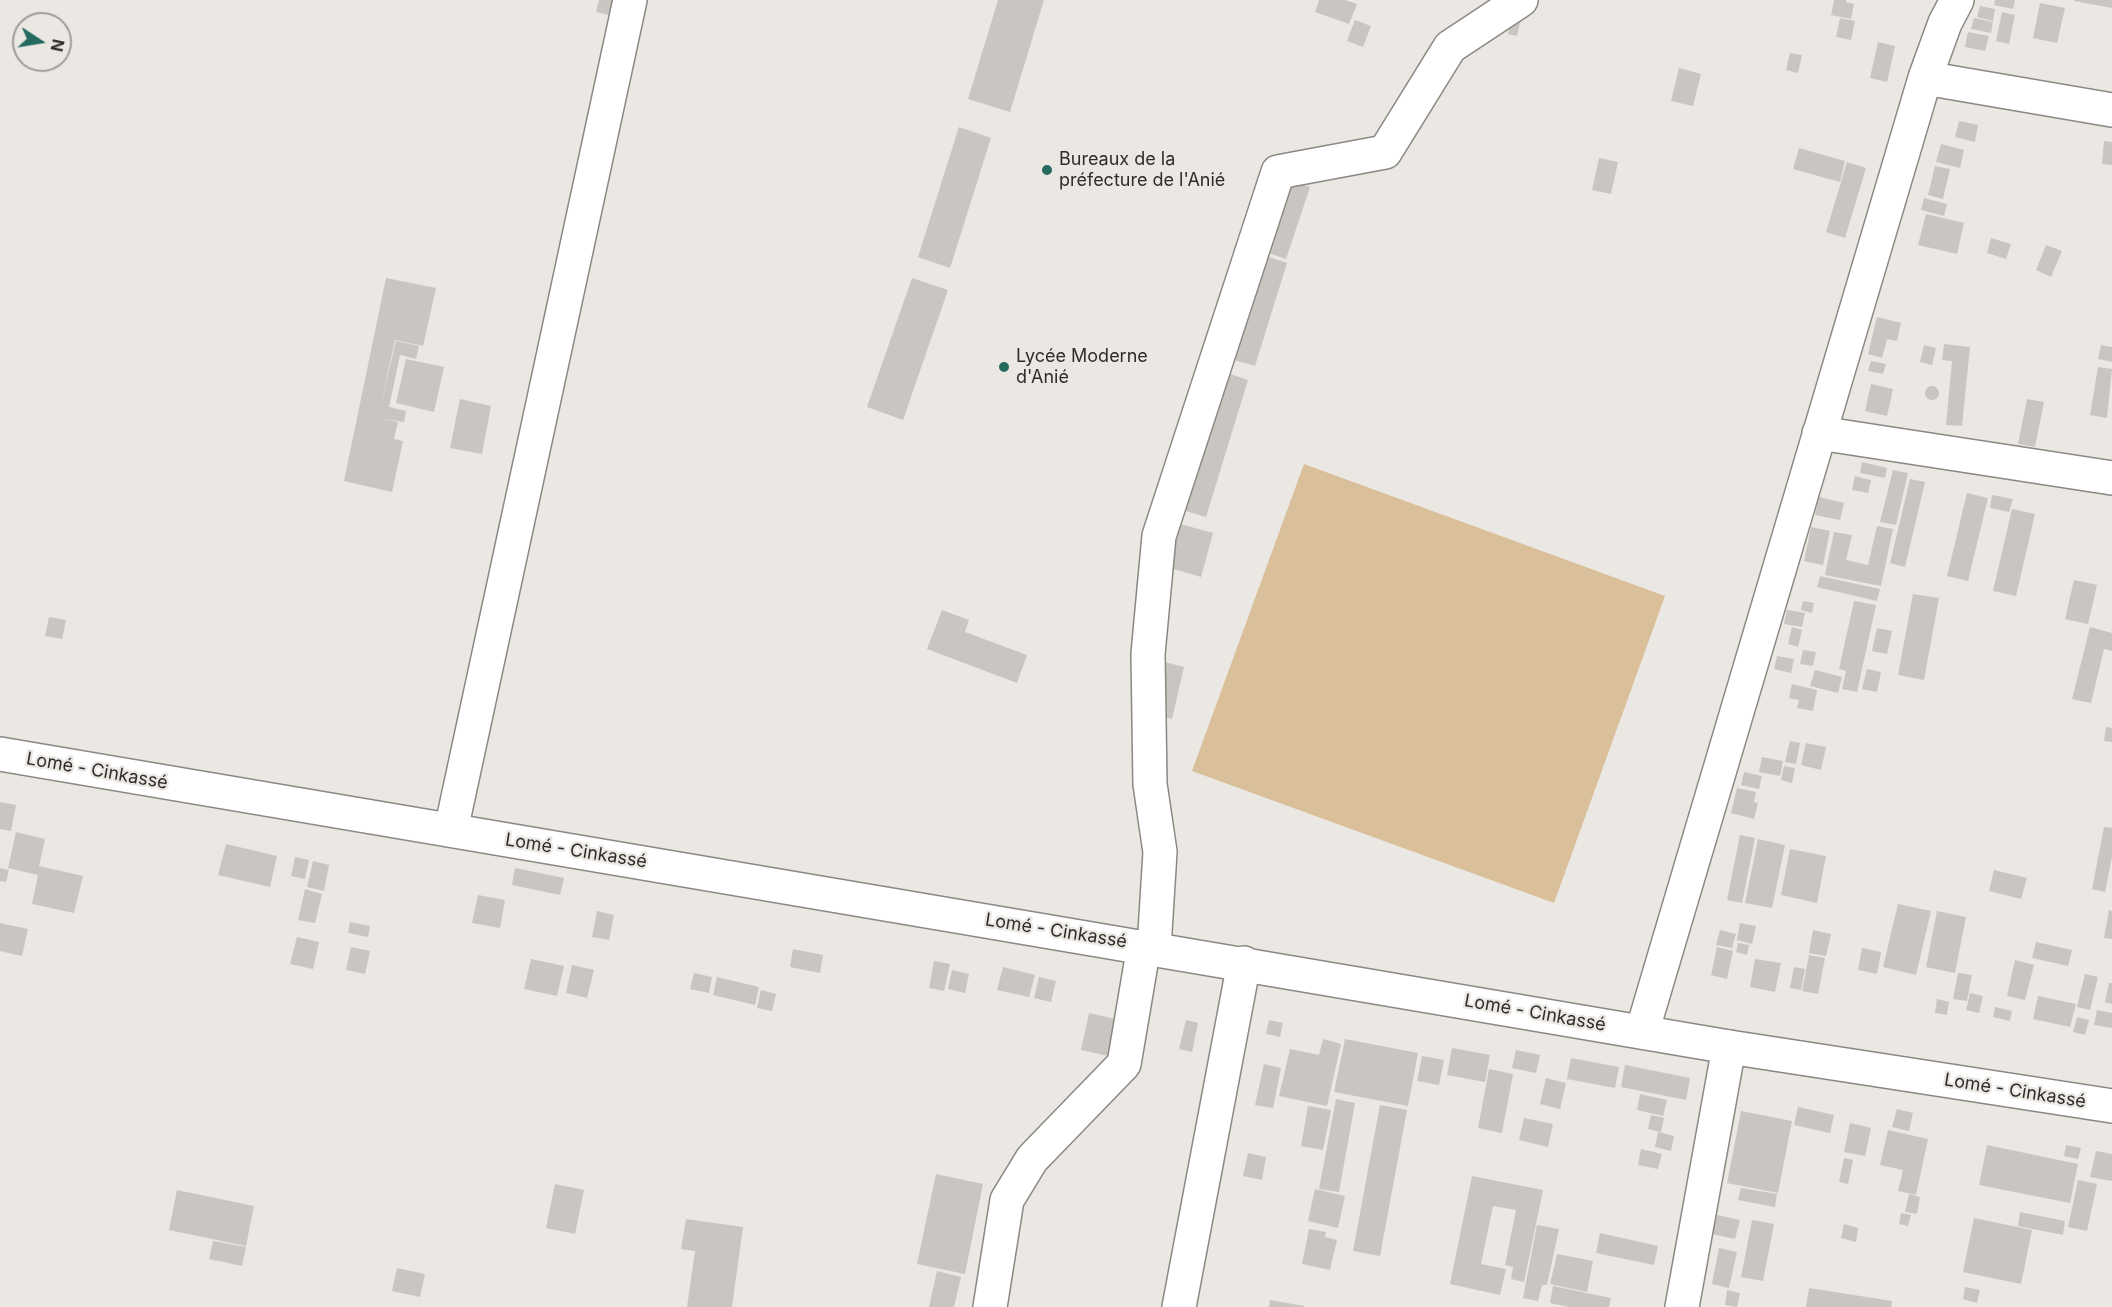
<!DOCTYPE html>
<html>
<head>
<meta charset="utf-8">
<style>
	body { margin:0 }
	#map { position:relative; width:2112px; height:1307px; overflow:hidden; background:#ebe7e2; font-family:Inter,sans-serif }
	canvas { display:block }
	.north { position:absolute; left:12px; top:12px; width:60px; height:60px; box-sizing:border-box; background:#ebe7e2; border:2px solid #a09d99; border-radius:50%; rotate:102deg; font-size:16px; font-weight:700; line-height:24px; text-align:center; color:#2f2d2b }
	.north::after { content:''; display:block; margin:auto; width:21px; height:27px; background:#246a5f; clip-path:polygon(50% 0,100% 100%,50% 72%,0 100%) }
</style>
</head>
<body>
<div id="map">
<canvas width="2112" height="1307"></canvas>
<div class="north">N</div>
</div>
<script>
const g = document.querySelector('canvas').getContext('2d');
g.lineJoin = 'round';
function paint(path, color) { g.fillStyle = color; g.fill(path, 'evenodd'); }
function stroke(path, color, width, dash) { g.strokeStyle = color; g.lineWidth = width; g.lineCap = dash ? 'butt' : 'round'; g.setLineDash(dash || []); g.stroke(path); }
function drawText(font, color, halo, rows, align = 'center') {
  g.font = font + ' Inter,sans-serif'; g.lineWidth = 4.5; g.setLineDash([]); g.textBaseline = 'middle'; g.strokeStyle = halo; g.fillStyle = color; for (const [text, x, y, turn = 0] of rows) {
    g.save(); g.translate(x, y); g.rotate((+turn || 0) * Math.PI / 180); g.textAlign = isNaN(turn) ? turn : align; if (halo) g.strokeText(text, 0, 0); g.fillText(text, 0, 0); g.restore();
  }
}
const green = new Path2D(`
	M1304,464l361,132 -111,307 -362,-132z`);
const building = new Path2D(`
	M599,0h13l-3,15 -13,-3z
	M998,0h46l-34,112 -42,-13z
	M1319,0h26l12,4 -8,20 -34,-12z
	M1834,0h12v2l8,2 -3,15 -20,-4z
	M1995,0h20l-2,9 -19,-4z
	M2074,0h38v8l-38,-7z
	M2040,3l25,5 -8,35 -24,-5z
	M1980,6l15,3 -2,12 -16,-4z
	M1514,7l9,2 -6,27 -9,-2z
	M2002,12l13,3 -6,29 -13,-3z
	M1840,18l15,3 -4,19 -15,-3z
	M1974,18l19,4 -2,11 -20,-4z
	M1355,20l16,6 -8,21 -16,-6z
	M1968,32l21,4 -4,15 -20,-4z
	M1878,42l17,4 -8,36 -17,-4z
	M1790,53l12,2 -4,18 -12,-3z
	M1679,68l22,6 -8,32 -22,-5z
	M1959,121l19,4 -3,17 -20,-5z
	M959,127l32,11 -41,130 -32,-11z
	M2104,141l8,1v23l-10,-1z
	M1941,144l23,6 -4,18 -24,-6z
	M1799,148l46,13 -5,21 -47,-13z
	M1599,158l19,4 -7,32 -19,-4z
	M1847,162l19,6 -21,70 -19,-6z
	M1935,166l15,3 -7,30 -15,-4z
	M1284,179l26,8 -24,72 -26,-9z
	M1924,198l23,6 -3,12 -23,-6z
	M1926,214l38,9 -7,31 -39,-9z
	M1991,238l20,6 -5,15 -19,-6z
	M2046,245l16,6 -11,26 -15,-7z
	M1257,253l30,10 -32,103 -31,-9z
	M386,278l50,10 -13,58 -28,-6 -15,68 16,-67 23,5 -3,13 -16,-4 -11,52 17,4 -2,11 -26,-4 20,4 -4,17 9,2 -11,51 -48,-11z
	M912,278l36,12 -45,130 -36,-13z
	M1877,317l24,6 -4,18 -10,-2 -5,19 -14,-4z
	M1944,344l26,3 -8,79 -16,-1 6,-64 -10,-1z
	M1924,345l12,3 -4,17 -12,-3z
	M2101,345l11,2v15l-14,-3z
	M406,359l38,8 -10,45 -38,-9z
	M1871,361l15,3 -3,10 -15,-3z
	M2098,367l14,2 -5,49 -17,-3z
	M1218,370l30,10 -42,137 -30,-9z
	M1871,384l22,5 -6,27 -22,-5z
	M1925 393a7 7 0 1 1 14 0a7 7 0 1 1-14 0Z
	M460,399l31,7 -9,48 -32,-6z
	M2027,399l17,3 -9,45 -17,-3z
	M1862,462l25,6 -2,10 -25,-5z
	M1893,470l15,3 -12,52 -16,-3z
	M1855,476l16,4 -3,13 -16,-3z
	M1910,479l15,3 -20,85 -15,-4z
	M1967,493l21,5 -20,83 -21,-5z
	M1992,495l21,4 -4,13 -19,-4z
	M1819,497l25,6 -4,17 -25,-5z
	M2012,509l23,5 -19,82 -23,-5z
	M1173,522l40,11 -12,44 -41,-12z
	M1877,526l16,3 -12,57 -56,-11 9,-43 18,3 -6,25 22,5z
	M1811,527l19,4 -7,34 -19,-4z
	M1820,576l60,13 -3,12 -60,-14z
	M2074,580l23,5 -9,39 -23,-5z
	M1913,594l26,4 -15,82 -26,-5z
	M1803,601l11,2 -2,10 -11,-3z
	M1854,601l22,4 -19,87 -15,-3 4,-18 -7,-2z
	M942,610l27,10 -4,12 62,23 -10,28 -90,-34z
	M1787,610l18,3 -3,14 -18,-3z
	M49,617l17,3 -4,19 -17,-3z
	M1792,627l10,3 -4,17 -10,-3z
	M2090,627l22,6v18l-8,-2 -13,54 -19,-4z
	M1877,628l15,3 -5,23 -15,-3z
	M1803,650l13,2 -3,14 -13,-2z
	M1777,656l17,3 -3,14 -17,-4z
	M1165,662l19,5 -12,52 -19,-5z
	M1867,669l14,3 -4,20 -15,-3z
	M1815,670l27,7 -4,16 -28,-7z
	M1792,684l25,6 -4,21 -16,-3 2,-8 -10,-2z
	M2106,727l6,1v14l-8,-1z
	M1790,741l10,2 -4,21 -11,-2z
	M1806,743l20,4 -5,23 -20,-5z
	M1762,757l21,4 -3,15 -21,-4z
	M1784,766l11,2 -3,15 -11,-3z
	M1744,772l18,4 -3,13 -18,-4z
	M1737,788l19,4 -2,10 4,1 -4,16 -23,-6z
	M0,802l16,3 -5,26 -11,-2z
	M2104,827l8,1v29l-7,35 -13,-3z
	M16,832l29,7 -6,27 44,10 -9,37 -42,-9 6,-29 -30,-7z
	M1740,835l15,3 -13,65 -15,-3z
	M1758,839l27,6 -13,63 -27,-5z
	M226,844l51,12 -7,31 -52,-12z
	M1790,849l36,7 -9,47 -36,-8z
	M295,857l14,3 -4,19 -14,-3z
	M313,861l16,4 -5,26 -17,-4z
	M0,868l9,2 -3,12 -6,-1z
	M515,868l49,10 -4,17 -48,-10z
	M1994,870l33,8 -6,21 -32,-8z
	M305,889l17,5 -7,29 -17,-3z
	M478,895l27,5 -5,28 -28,-5z
	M1898,904l33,7 -15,64 -33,-8z
	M2109,910l3,1v28l-8,-1z
	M597,911l17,4 -5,25 -17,-3z
	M1937,911l29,6 -11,56 -29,-6z
	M350,922l20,4 -2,11 -20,-4z
	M0,923l28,6 -6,27 -22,-5z
	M1740,923l16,3 -4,18 -15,-4z
	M1720,930l16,4 -4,14 -16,-3z
	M1813,930l18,4 -5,22 -17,-3z
	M297,937l22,5 -6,27 -23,-5z
	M2036,942l36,8 -4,16 -36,-8z
	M1738,943l11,2 -2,10 -11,-3z
	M351,947l19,4 -5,23 -19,-4z
	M1717,947l16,4 -6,28 -16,-4z
	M1862,948l19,4 -4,22 -19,-4z
	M793,949l30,6 -3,18 -30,-6z
	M1809,955l16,3 -7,36 -16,-3z
	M531,959l33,7 -7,30 -33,-7z
	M1755,959l26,4 -6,29 -25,-5z
	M2015,960l19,5 -9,35 -18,-4z
	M934,961l16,3 -6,27 -15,-3z
	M572,965l22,5 -7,28 -21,-5z
	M1003,967l32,8 -6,22 -32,-7z
	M1794,967l11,2 -4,21 -11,-2z
	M952,970l17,4 -4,19 -17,-4z
	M694,973l18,4 -3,16 -19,-4z
	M1958,973l14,2 -5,26 -14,-2z
	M2085,974l13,3 -8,33 -13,-3z
	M717,977l42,10 -4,18 -42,-10z
	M1039,977l17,4 -5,21 -17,-4z
	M2109,983h3v21l-7,-2z
	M761,990l15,4 -4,17 -15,-3z
	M1970,993l13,3 -4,17 -13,-3z
	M2038,996l38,8 -6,23 -37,-8z
	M1937,999l12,3 -2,13 -12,-2z
	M1995,1007l17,4 -2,10 -17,-4z
	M2097,1010l15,3v15l-18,-3z
	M1089,1013l36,8 -8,37 -36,-8z
	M2077,1017l12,3 -4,15 -12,-3z
	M1186,1020l12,3 -6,29 -13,-3z
	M1269,1020l14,3 -3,14 -14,-3z
	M1323,1039l18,5 -14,62 -48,-10 11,-47 29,6z
	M1345,1039l73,14 -10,53 -74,-14z
	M1452,1048l38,7 -5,27 -38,-7z
	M1516,1050l24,5 -4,18 -24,-5z
	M1422,1056l22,4 -5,25 -22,-4z
	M1571,1058l48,9 -4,21 -48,-9z
	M1264,1064l17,4 -8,40 -18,-3z
	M1625,1065l65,13 -4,22 -65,-13z
	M1489,1069l24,5 -11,59 -24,-5z
	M1546,1078l20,5 -6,26 -20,-5z
	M1640,1094l27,6 -4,16 -26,-6z
	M1336,1099l19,4 -16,89 -20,-3z
	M1380,1105l27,5 -27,146 -27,-5z
	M1308,1106l23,4 -8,40 -22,-4z
	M1798,1107l36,8 -4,18 -36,-8z
	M1897,1109l16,4 -4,18 -17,-4z
	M1741,1111l51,10 -14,72 -51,-10z
	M1651,1115l13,3 -3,14 -13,-3z
	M1524,1118l29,6 -5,23 -29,-7z
	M1850,1123l21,5 -6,28 -21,-4z
	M1888,1130l40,9 -12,56 -18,-4 5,-21 -23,-5z
	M1658,1132l16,4 -3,15 -16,-4z
	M1987,1145l91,19 -8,39 -91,-18z
	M2066,1145l15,3 -3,11 -14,-3z
	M1641,1149l21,5 -4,15 -20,-4z
	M2096,1151l16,3v27l-22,-4z
	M1248,1153l18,4 -4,23 -19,-4z
	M1844,1158l9,2 -5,24 -9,-2z
	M936,1174l47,10 -18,90 -48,-10z
	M1472,1176l71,14 -19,92 -13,-3 2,-12 -8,-2 11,-55 -23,-4 -12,58 25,5 -6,26 -50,-11z
	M2078,1180l19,4 -10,47 -19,-4z
	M555,1184l29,6 -9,44 -29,-6z
	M1741,1188l36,6 -2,13 -37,-7z
	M1315,1189l30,7 -7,32 -30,-7z
	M177,1190l77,16 -8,40 -77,-16z
	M1909,1194l11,3 -3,17 -12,-2z
	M2020,1212l45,9 -2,14 -45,-9z
	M1901,1213l10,2 -3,11 -9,-2z
	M1717,1215l23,5 -5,19 -23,-5z
	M1974,1218l58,12 -11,54 -58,-12z
	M686,1219l57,8 -11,80h-45l8,-56 -14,-2z
	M1752,1220l22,4 -11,57 -22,-4z
	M1844,1224l14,4 -2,14 -15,-4z
	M1537,1225l22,4 -12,56h-5l-4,16 -15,-3z
	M1309,1229l17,3 -1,5 12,3 -7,30 -28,-6z
	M1600,1233l58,13 -4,19 -58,-12z
	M213,1241l33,6 -4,19 -33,-7z
	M1719,1248l18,4 -8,36 -17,-4z
	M1557,1254l36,7 -6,31 -37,-8z
	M397,1268l28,6 -5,23 -28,-6z
	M937,1271l24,6 -7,30h-25z
	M1553,1286l58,12 -2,9h-40l-19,-4z
	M1965,1287l15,3 -3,13 -14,-4z
	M1809,1288l83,13 -1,6h-85z
	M1727,1290l13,3 -3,14 -12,-2z
	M1270,1300l34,6v1h-35z`);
const minor = new Path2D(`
	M1925,78l187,32
	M1819,433l293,45
	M451,830l179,-830
	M1154,948l6,-96 -10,-68 -2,-130 11,-118 119,-364 107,-20 65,-105 71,-47
	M1642,1032l283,-954 20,-55 12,-23
	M990,1307l17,-107 25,-41 92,-95 20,-118
	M1179,1307l65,-344
	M1682,1307l47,-260`);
const highway = new Path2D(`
	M0,754l1729,293 383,59`);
const markers = [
	[1047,170,6,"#246a5f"],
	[1004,367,6,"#246a5f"]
];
const poiNames = [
	["Bureaux de la",1059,160],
	["préfecture de l'Anié",1059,181],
	["Lycée Moderne",1016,357],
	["d'Anié",1016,378]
];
const streetNames = [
	["Lomé - Cinkassé",97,771,10],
	["Lomé - Cinkassé",576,851,9],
	["Lomé - Cinkassé",1056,931,9],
	["Lomé - Cinkassé",1535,1013,10],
	["Lomé - Cinkassé",2015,1091,9]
];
paint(green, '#dac09a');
paint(building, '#c9c5c1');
stroke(minor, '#8b8883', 36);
stroke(highway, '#8b8883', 36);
stroke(minor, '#fff', 33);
stroke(highway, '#fff', 33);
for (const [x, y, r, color] of markers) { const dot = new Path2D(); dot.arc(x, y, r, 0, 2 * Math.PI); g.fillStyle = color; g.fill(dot); stroke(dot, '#ebe7e2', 2); }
drawText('18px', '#2f2d2b', '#ebe7e2', poiNames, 'left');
drawText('18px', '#2f2d2b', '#ebe7e2', streetNames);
</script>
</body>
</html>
